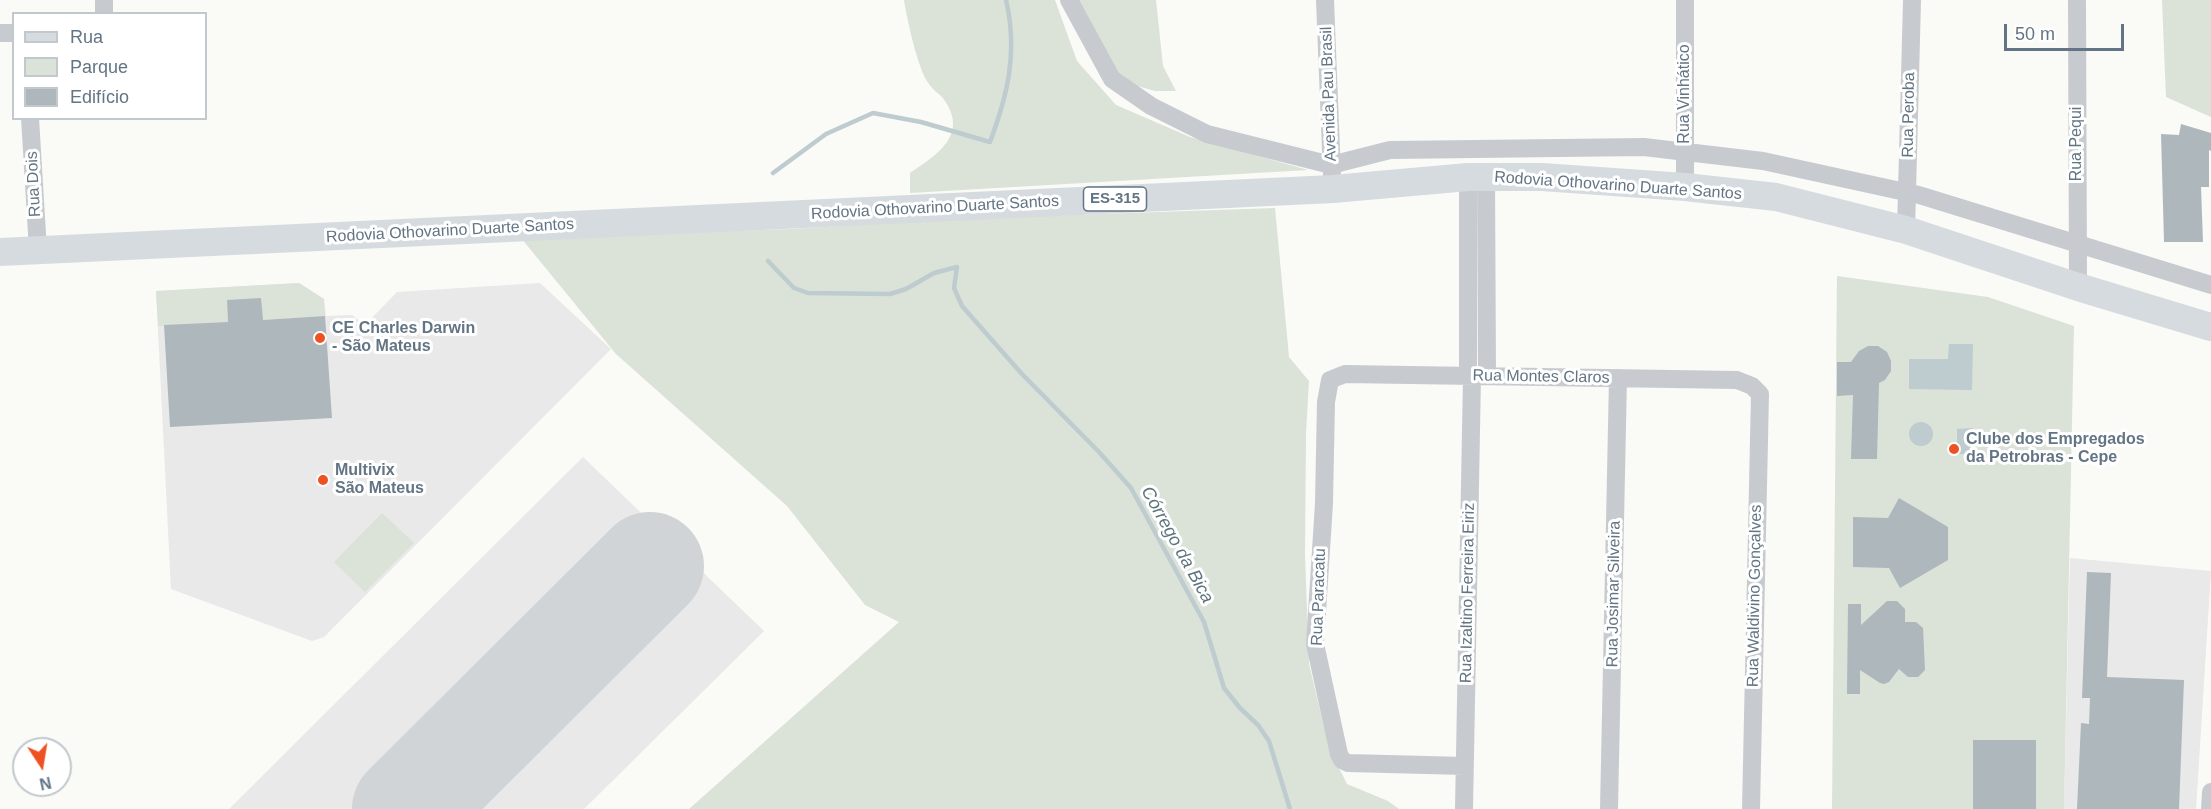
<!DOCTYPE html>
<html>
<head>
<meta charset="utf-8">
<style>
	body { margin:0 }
	#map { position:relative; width:2211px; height:809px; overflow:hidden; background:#fafaf7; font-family:Arial,sans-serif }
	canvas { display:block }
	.legend { position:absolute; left:12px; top:12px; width:195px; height:108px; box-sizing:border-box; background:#fff; border:2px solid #c1c8ce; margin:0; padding:8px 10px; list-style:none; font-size:18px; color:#637584 }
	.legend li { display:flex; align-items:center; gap:12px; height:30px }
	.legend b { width:30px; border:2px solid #c1c8ce }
	.north { position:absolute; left:12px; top:737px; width:60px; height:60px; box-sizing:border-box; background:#fff; border:2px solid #c1c8ce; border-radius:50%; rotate:168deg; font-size:16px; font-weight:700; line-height:24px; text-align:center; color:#637584 }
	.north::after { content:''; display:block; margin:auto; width:21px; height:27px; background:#ef5222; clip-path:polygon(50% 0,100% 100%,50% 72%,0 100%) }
	.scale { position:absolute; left:2004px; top:24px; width:120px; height:27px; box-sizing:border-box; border:3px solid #637584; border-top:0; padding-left:8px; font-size:18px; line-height:21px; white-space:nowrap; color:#637584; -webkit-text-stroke:4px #fff; paint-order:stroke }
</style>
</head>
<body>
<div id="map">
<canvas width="2211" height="809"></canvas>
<ul class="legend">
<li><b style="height:8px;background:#d6dbdf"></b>Rua</li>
<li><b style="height:16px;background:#dbe2d8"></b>Parque</li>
<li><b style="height:16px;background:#adb7bc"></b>Edifício</li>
</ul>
<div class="north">N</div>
<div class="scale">50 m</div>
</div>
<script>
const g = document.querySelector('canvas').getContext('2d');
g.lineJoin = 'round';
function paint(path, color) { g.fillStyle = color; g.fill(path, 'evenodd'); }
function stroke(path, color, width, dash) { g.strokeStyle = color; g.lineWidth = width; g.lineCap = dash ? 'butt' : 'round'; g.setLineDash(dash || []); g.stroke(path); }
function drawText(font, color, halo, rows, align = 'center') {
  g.font = font + ' Arial,sans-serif'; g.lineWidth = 6; g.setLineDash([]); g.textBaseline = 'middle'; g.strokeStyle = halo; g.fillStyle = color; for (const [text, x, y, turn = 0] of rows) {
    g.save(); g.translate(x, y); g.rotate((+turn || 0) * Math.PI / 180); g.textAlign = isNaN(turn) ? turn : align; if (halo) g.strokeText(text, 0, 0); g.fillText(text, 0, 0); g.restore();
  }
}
const built = new Path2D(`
	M299,283l25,16 2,17 26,-1 13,10 32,-33 143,-9 71,66 -287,288 -12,4 -141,-52 -15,-298z
	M583,457l181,174 -180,178h-355z
	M2070,558l141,13 -15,238h-132z`);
const green = new Path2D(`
	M904,0h151l22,61 39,44 74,32 118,33 -398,23v-20c27,-18 61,-39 32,-76 -4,-4 -10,-8 -13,-13 -11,-14 -22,-65 -25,-84z
	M1076,0h80l7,66 13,25h-21l-28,-8 -31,-37z
	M2162,0h49v117l-45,-20z
	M1275,208l14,149 20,24 -3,52 -1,122 4,109 20,84 18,36 41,17 11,8h-710l210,-187 -34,-17 -78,-99 -171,-152 -95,-116 269,-9 166,-10z
	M1837,276l151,21 86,29 -10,483h-232z
	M299,283l25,16 1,17 -62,4 -36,-20 1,22 -70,4 -2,-35z
	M382,513l32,30 -49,49 -31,-30z`);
const water = new Path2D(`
	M1949,344h24l-1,46 -63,-1v-30h39z
	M1909 434a12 12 0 1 1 24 0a12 12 0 1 1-24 0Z
	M1973,428v26h-16v-25z`);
const stream = new Path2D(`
	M773,173l53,-39 47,-21 48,9 69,20c18,-48 28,-91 16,-142
	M768,261l26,27 14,5 82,1 16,-5 28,-16 23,-6 -3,21 8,18 59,67 78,79 32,36 73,134 20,66 16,20 18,17 11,16 21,68`);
const runway = new Path2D(`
	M406,809l244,-243`);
const building = new Path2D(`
	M2181,124l30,9v18l-2,-1v37h-8l2,55h-39l-3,-108 18,1z
	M261,298l2,22 62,-4 7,102 -162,9 -6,-102 64,-3 -1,-22z
	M1868,346h10l9,6 4,9v10l-6,9 -6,3 -2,76h-26l2,-64 -16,1v-34h14l8,-11z
	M1899,498l49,29v33l-48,28 -11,-20 -36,-1v-50l35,1z
	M2087,572l24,1 -4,104 77,3 -5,129h-102l4,-86 8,1 1,-26h-8z
	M1887,601h10l8,8v13h11l7,6 2,42 -7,7h-10l-9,-8 -10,13 -5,2 -4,-1 -20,-13v24h-13l1,-90h13v21z
	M1973,740h63v69h-63z`);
const minor = new Path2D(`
	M104,0v14
	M1069,0l43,79 39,27 56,28 124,31 59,-15 254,-3 119,14 156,34 292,90
	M1325,0l7,175
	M1685,0v187
	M2077,0l1,287
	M0,33h14
	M30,118l8,132
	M1468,177v199
	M1486,177l1,199
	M1906,230l6,-230
	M1465,766l-117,-3 -6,-3 -3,-6 -24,-110 9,-141 2,-101 4,-22 15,-6 392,6 15,6 8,8 -9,415
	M1464,809l8,-433
	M1609,809l9,-431
	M2210,809l1,-17`);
const primary = new Path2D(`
	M0,252l1333,-63 135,-12h74l143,10 91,10 130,33 172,57 133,40`);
const markers = [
	[320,338,6,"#ef5222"],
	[1954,449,6,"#ef5222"],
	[323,480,6,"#ef5222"]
];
const shields = [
	[1115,199,63]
];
const shieldNames = [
	["ES-315",1115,199]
];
const streetNames = [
	["Avenida Pau Brasil",1329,94,-92],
	["Rua Vinhático",1685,94,-90],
	["Rua Peroba",1909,115,-89],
	["Rua Pequi",2077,144,-90],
	["Rua Dois",34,184,-93],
	["Rodovia Othovarino Duarte Santos",1618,186,4],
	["Rodovia Othovarino Duarte Santos",935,208,-3],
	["Rodovia Othovarino Duarte Santos",450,231,-3],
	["Rua Montes Claros",1541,377,1],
	["Rua Izaltino Ferreira Eiriz",1468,593,-89],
	["Rua Josimar Silveira",1614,594,-89],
	["Rua Waldivino Gonçalves",1755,596,-89],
	["Rua Paracatu",1319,597,-88]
];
const poiNames = [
	["CE Charles Darwin",332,329],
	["- São Mateus",332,347],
	["Clube dos Empregados",1966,440],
	["da Petrobras - Cepe",1966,458],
	["Multivix",335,471],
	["São Mateus",335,489]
];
const waterNames = [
	["Córrego da Bica",1177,545,61]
];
paint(built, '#e8e9e8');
paint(green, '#dbe2d8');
paint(water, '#becbcf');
stroke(stream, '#becbcf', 4.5);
stroke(runway, '#d0d4d6', 108);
paint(building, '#adb7bc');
stroke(minor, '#c7cbcf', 18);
stroke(primary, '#d6dbdf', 28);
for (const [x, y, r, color] of markers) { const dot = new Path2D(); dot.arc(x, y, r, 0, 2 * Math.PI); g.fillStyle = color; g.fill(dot); stroke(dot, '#fff', 2); }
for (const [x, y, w] of shields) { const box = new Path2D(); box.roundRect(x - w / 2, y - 12, w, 24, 4.5); g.fillStyle = '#fff'; g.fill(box); stroke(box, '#637584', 1.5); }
drawText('bold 15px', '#637584', null, shieldNames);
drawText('16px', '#637584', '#fff', streetNames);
drawText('bold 16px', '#637584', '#fff', poiNames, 'left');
drawText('italic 18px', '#5e757e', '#fff', waterNames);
</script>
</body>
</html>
